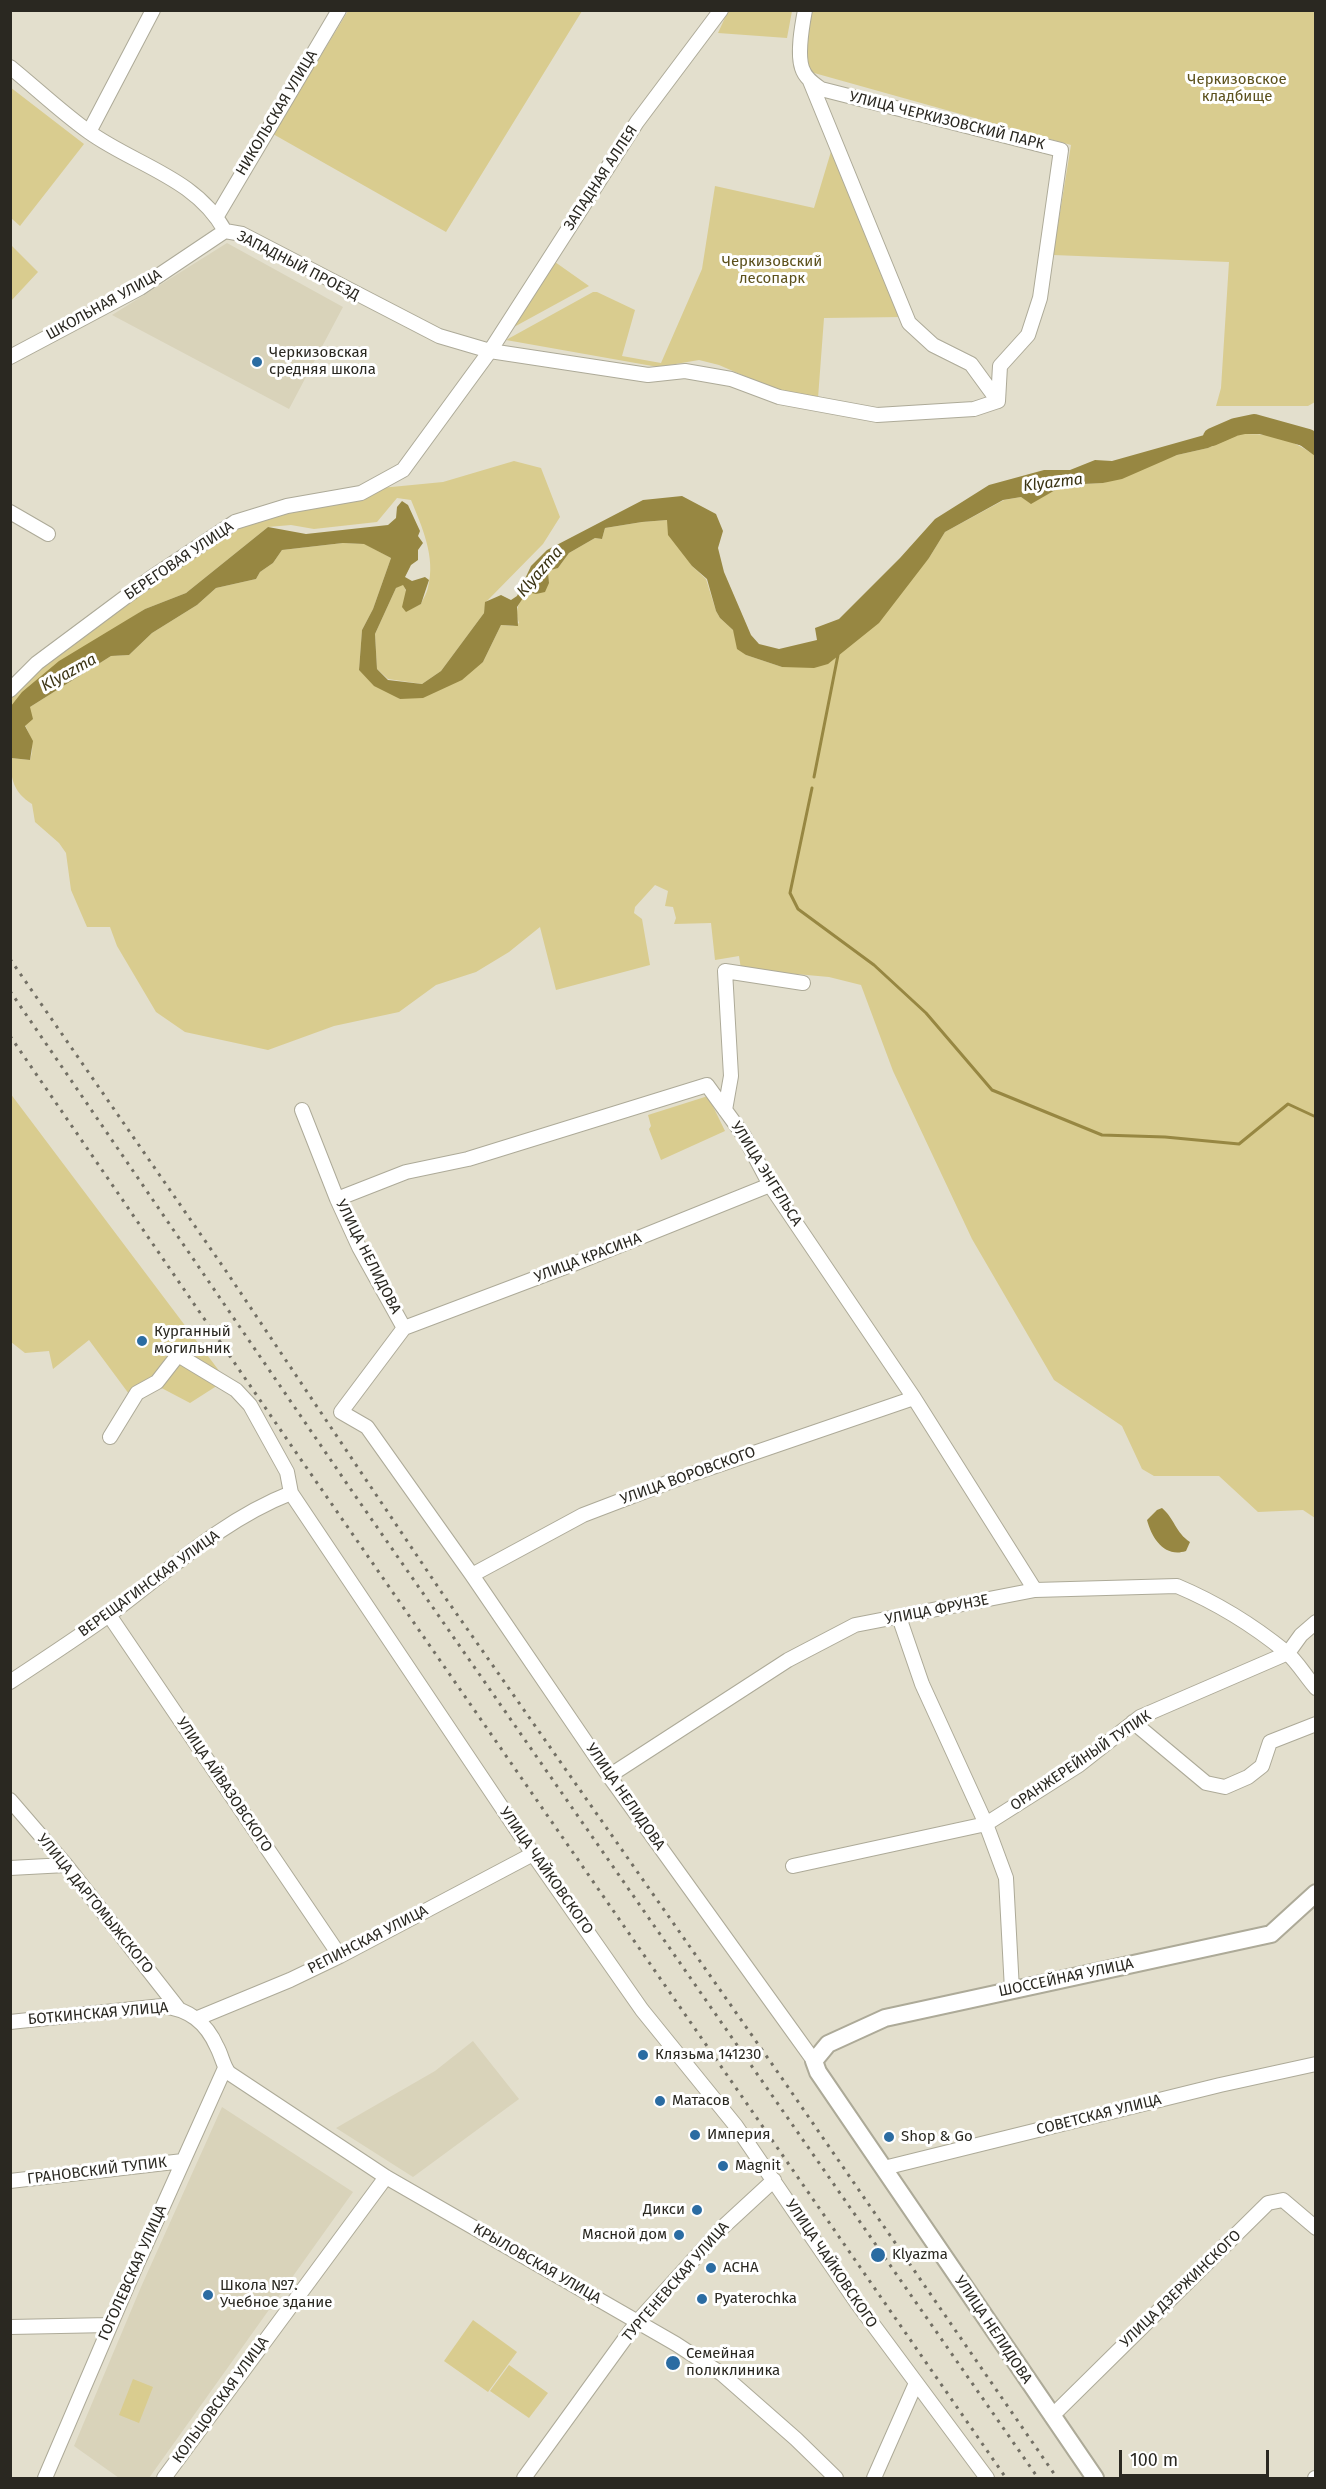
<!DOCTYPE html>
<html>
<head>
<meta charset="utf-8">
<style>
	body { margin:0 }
	#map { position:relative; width:1326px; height:2489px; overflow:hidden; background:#e3dfcd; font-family:"Fira Sans",sans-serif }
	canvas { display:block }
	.frame { position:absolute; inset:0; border:12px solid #2a2821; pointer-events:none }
	.scale { position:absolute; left:1119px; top:2450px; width:150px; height:27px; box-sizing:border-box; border:3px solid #2a2821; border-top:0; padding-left:8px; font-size:18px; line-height:21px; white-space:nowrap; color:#2a2821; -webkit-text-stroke:4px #fff; paint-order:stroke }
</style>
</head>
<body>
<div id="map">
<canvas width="1326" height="2489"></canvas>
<div class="frame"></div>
<div class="scale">100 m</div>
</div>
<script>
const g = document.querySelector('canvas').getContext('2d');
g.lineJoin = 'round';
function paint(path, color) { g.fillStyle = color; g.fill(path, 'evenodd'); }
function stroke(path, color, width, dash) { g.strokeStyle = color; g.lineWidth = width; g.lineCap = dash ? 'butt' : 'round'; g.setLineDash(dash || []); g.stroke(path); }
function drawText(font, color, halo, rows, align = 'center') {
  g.font = font + ' "Fira Sans",sans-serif'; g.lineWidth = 6; g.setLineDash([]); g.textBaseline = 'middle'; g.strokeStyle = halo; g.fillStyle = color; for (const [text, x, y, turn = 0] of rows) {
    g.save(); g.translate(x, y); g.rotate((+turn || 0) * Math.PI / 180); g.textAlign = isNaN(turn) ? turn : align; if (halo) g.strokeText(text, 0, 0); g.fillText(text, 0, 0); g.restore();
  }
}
const built = new Path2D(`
	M227,243l116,64 -54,102 -177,-94z
	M473,2041l46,58 -106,78 -77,-49 99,-57z
	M222,2107l131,85 -204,286h-30l-45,-32 67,-159z`);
const green = new Path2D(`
	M348,11h234l-136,221 -173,-98z
	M728,11h64l-5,27 -69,-5z
	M811,11h504v391l-7,4h-92l5,-18 8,-126 -176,-7 18,-110 -264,-74v-39z
	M10,87l74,57 -64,82 -9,-8z
	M836,135l67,182 -79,1 -6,80 -39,-7 -60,-26 -20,-5 -41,7 -152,-27 87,-48h4l38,18 -13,46 39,7 41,-94 13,-83 99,22z
	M11,245l27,27 -27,29h-1z
	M555,262l34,24 -86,47z
	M1240,434c36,0 45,2 76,22l-1,1062 -12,-8 -45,2 -39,-36h-65l-12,-7 -20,-43 -68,-46 -82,-141 -79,-168 -32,-86 -32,-8 -88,-8 -2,-13 -24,4 -4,-37 -37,1 2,-6 -3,-11 -8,-1 3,-15 -13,-6 -20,22 -1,6 8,6 8,46 -94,25 -16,-63 -31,25 -33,20 -40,13 -37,27 -65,14 -66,24 -83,-18 -29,-20 -39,-66 -7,-19h-23l-16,-37 -5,-37 -7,-10 -24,-21 -3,-18c-19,-12 -21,-25 -22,-46l20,2c5,-15 1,-22 -5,-35l5,-18 81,-51 18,-1 23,-22 45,-28 19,-17 40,-9 4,-7 13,-9 9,-13 61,-7 22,1 26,14 -18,51 -11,21 -3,40 41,29 83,-37 18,-37 13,1 5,-3c-8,-23 11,-33 30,-40l-1,-12 10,-3 11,-15 26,-15 7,1 3,-11 37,-6 25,-2 25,46 14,13 10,32 4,7 13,12 13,25 36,12 147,-109 16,-26 59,-32 17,-3 10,6 33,-18 39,-2 74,-28 31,-7z
	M514,461l27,7 19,49 -17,27 -57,58 -2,11 -43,58 -19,13 -34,-5 -11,-10 -2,-35 21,-46 7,-4 3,7v20l15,-7c2,-5 6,-11 7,-17 8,-30 -6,-60 -17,-87l-14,-2 -20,24 -63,7 -23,-4 -23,2 -82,66 -41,16 -35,23 -99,74v-16l224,-168 115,-31 93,-9z
	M10,1093l216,287 -36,23 -38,-20 -23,11 -40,-54 -36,29 -4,-18 -24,2 -14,-11z
	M708,1096l17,35 -64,29 -12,-31 2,-3 -3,-11z
	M473,2320l44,32 -29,40 -44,-31z
	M509,2365l39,28 -19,25 -39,-27z
	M133,2379l20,8 -14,36 -20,-8z`);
const water = new Path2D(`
	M1247,423l28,2 40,11v20l-15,-11 -27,-11h-33l-32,14 -31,7 -55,24 -19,4 -39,2 -33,19 -10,-7 -18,3 -58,32 -16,26 -50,65 -51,41 -14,4 -32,-1 -36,-12 -9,-6 -4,-19 -13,-12 -4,-7 -9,-32 -15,-13 -24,-31 -1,-15 -25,2 -37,6 -3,11 -7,-1 -26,15 -11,15 -10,3 1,12 -4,9 -9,2 -9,-2 -10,15 1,19 -17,-1 -18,37 -21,18 -39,18 -23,1 -26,-13 -15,-16 3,-40 11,-21 18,-51 -27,-14 -21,-1 -61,7 -9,13 -13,9 -4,7 -40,9 -19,17 -45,28 -23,22 -18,1 -81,51 3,12 -8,7 8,15 -3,19 -19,-2v-52l11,-14 37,-31 86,-52 41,-16 82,-66 38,7 82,-9 8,-7 1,-11 5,-6 6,4 12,26 -2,5 5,7 -5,7v10l-7,5 -6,12 7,4 13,-4 4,3 -8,24 -15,8 -4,-5 4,-17 -3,-5 -7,3 -21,46 2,35 11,11 34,4 19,-13 43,-58 1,-11 16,-7 10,5 6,-4 14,-30 16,-16 96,-50 39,-4 34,18 7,17 -5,17 6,24 27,63 8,9 20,5 38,-9 -2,-12 24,-9 61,-61 35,-39 54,-34 55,-15h26l25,-10 17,1z
	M1162,1508c12,10 14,25 28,34l-4,9c-21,7 -34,-12 -39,-31l10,-10z`);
const stream = new Path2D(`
	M814,777l24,-122
	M812,788l-22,105 8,16 76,56 52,48 66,77 110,45 63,2 74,7 49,-40 28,13`);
const river = new Path2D(`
	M1212,437l23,-10 19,-4 54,15 8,5`);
const minor = new Path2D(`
	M10,67c26,21 51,45 79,65 46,33 107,46 136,99l17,3 197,102 51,15 158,24 37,-4 46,8 48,18 98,18 97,-6 24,-8 2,-35 28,-31 12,-37 21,-148 -240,-61c-7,-5 -16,-11 -19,-21 -5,-15 0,-42 3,-58
	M810,81l99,242 24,22 38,19 27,37
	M89,132l64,-122
	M217,216l122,-206
	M10,357l130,-69 85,-57
	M10,512l38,22
	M10,690l27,-27 114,-85 84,-56 52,-16 74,-13 42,-23 87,-119 147,-229 84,-112
	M302,1110l35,89 22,48 45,81 -63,84 26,15 105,148 137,201 205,285
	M725,1110l6,-34 -6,-105 78,12
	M337,1199l69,-27 62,-13 239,-74 37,51 26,49 144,213 121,192
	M404,1328l172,-65 194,-78
	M110,1437l27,-44 20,-11 21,-27 58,35 14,15 37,67 4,21 242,361 109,156 94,116 121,177 130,175
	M472,1575l111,-60 89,-34 242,-83
	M109,1615l231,341
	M899,1617l23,67 64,140 20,54 6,112
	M10,1682c33,-22 67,-44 99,-67 58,-43 113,-95 182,-122
	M1133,1722l73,61 19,4 23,-10 14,-11 8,-24 46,-18
	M609,1776l179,-116 67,-35 180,-35 142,-4c38,16 77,40 109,66 11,9 20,25 30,36
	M10,1800l56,65 112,143
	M793,1866l193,-42 93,-59 61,-48 148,-64 13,-18 15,-13
	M10,1868l56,-3
	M198,2018l92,-38 50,-24 193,-102
	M10,2022l152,-16c27,3 44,16 55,41 5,9 6,19 12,26l157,104 290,167 46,30 74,65 40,39
	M884,2168l336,-83 96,-21
	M10,2181l173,-20
	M10,2327l100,-2
	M1052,2416l216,-213 15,-3 33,28
	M45,2478l84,-196 96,-214
	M164,2478l222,-301
	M524,2478l113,-156 86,-95 51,-47
	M874,2478l42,-95
	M1315,2478h1`);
const major = new Path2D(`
	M1095,2478l-277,-406 -4,-11 14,-17 57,-26 386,-84 45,-41`);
const rail = new Path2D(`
	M10,959l216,312 216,322 337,481 278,404
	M10,991l344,503 684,984
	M10,1036l285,415 711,1027`);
const markers = [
	[257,362,6,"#2b6ca2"],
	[142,1341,6,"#2b6ca2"],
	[643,2055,6,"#2b6ca2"],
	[660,2101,6,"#2b6ca2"],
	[695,2135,6,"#2b6ca2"],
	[889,2137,6,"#2b6ca2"],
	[723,2166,6,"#2b6ca2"],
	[697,2210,6,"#2b6ca2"],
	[679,2235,6,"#2b6ca2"],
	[878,2255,8,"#2b6ca2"],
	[711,2268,6,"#2b6ca2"],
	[208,2295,6,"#2b6ca2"],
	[702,2299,6,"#2b6ca2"],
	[673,2363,8,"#2b6ca2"]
];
const parkNames = [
	["Черкизовское",1237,80],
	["кладбище",1237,97],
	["Черкизовский",772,262],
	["лесопарк",772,279]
];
const streetNames = [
	["НИКОЛЬСКАЯ УЛИЦА",277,113,-59],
	["УЛИЦА ЧЕРКИЗОВСКИЙ ПАРК",947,121,14],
	["ЗАПАДНАЯ АЛЛЕЯ",601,178,-57],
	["ЗАПАДНЫЙ ПРОЕЗД",298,266,27],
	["ШКОЛЬНАЯ УЛИЦА",104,305,-29],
	["БЕРЕГОВАЯ УЛИЦА",179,561,-34],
	["УЛИЦА ЭНГЕЛЬСА",766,1174,58],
	["УЛИЦА НЕЛИДОВА",368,1257,63],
	["УЛИЦА КРАСИНА",588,1258,-21],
	["УЛИЦА ВОРОВСКОГО",688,1476,-20],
	["ВЕРЕЩАГИНСКАЯ УЛИЦА",149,1584,-36],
	["УЛИЦА ФРУНЗЕ",937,1610,-11],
	["ОРАНЖЕРЕЙНЫЙ ТУПИК",1081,1761,-34],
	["УЛИЦА АЙВАЗОВСКОГО",224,1785,56],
	["УЛИЦА НЕЛИДОВА",625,1797,55],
	["УЛИЦА ЧАЙКОВСКОГО",546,1871,55],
	["УЛИЦА ДАРГОМЫЖСКОГО",95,1904,51],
	["РЕПИНСКАЯ УЛИЦА",368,1940,-27],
	["ШОССЕЙНАЯ УЛИЦА",1066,1978,-12],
	["БОТКИНСКАЯ УЛИЦА",98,2014,-5],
	["СОВЕТСКАЯ УЛИЦА",1099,2115,-14],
	["ГРАНОВСКИЙ ТУПИК",97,2171,-7],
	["КРЫЛОВСКАЯ УЛИЦА",537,2264,30],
	["УЛИЦА ЧАЙКОВСКОГО",831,2264,56],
	["ГОГОЛЕВСКАЯ УЛИЦА",133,2273,-66],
	["ТУРГЕНЕВСКАЯ УЛИЦА",676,2282,-49],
	["УЛИЦА ДЗЕРЖИНСКОГО",1181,2289,-44],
	["УЛИЦА НЕЛИДОВА",993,2330,56],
	["КОЛЬЦОВСКАЯ УЛИЦА",221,2400,-54]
];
const poiNames = [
	["Черкизовская",269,353],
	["средняя школа",269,370],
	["Курганный",154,1332],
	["могильник",154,1349],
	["Клязьма 141230",655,2055],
	["Матасов",672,2101],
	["Империя",707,2135],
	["Shop & Go",901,2137],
	["Magnit",735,2166],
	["Дикси",685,2210,"right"],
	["Мясной дом",667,2235,"right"],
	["Klyazma",892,2255],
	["АСНА",723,2268],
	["Школа №7.",220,2286],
	["Учебное здание",220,2303],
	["Pyaterochka",714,2299],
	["Семейная",686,2354],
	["поликлиника",686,2371]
];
const waterNames = [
	["Klyazma",1053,483,-7],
	["Klyazma",540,572,-49],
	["Klyazma",69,673,-29]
];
paint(built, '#d9d3ba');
paint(green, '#d9cc8f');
paint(water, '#978742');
stroke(stream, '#978742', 3);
stroke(river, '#978742', 18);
stroke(minor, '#adaa98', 16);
stroke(major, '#adaa98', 20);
stroke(minor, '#fff', 14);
stroke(major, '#fff', 16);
stroke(rail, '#737065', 3, [3, 6]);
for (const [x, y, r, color] of markers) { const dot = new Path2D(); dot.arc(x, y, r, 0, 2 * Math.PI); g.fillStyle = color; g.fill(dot); stroke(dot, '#fff', 2); }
drawText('15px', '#5c511c', '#fff', parkNames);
drawText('15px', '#2a2821', '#fff', streetNames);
drawText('15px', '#2a2821', '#fff', poiNames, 'left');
drawText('italic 16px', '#3c3515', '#fff', waterNames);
</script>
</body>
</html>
